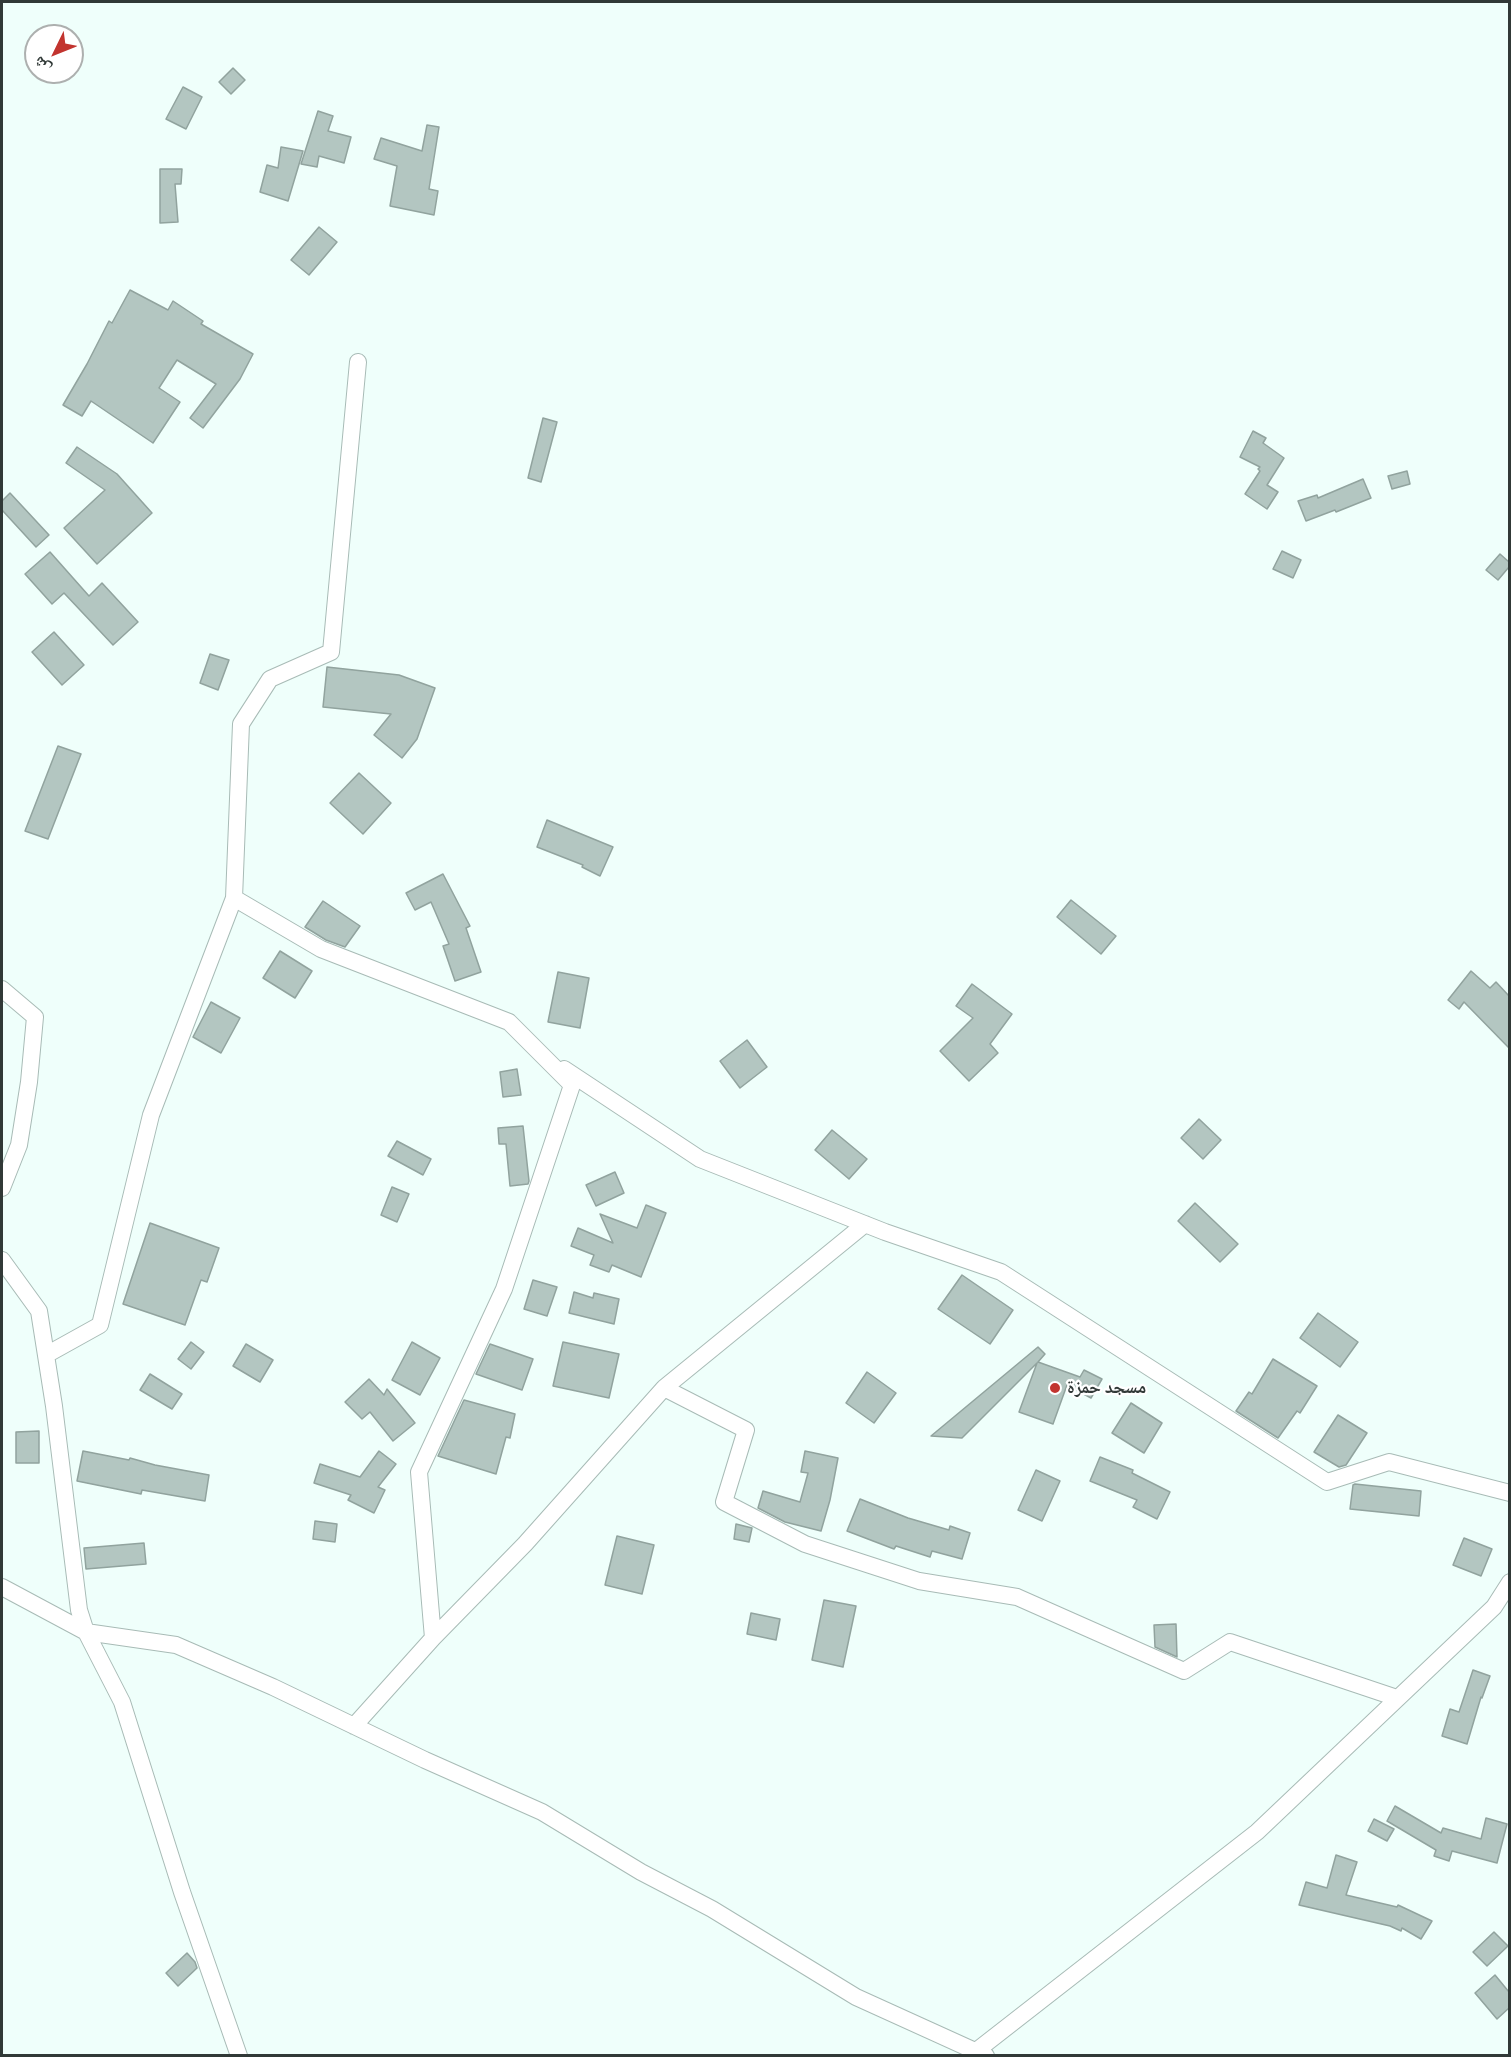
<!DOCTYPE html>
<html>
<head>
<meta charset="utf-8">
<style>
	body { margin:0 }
	#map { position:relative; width:1511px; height:2057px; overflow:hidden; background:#effffb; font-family:Poppins,"Noto Naskh Arabic",sans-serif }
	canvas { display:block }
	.frame { position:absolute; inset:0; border:3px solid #313937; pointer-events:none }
	.north { position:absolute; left:24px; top:24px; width:60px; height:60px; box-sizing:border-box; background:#fff; border:2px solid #adb0af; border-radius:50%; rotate:227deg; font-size:16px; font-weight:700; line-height:24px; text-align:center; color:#313937 }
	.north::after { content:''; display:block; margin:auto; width:21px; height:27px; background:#c2342f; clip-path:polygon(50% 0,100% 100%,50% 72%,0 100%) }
</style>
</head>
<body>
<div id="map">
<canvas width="1511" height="2057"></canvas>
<div class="frame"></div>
<div class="north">ش</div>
</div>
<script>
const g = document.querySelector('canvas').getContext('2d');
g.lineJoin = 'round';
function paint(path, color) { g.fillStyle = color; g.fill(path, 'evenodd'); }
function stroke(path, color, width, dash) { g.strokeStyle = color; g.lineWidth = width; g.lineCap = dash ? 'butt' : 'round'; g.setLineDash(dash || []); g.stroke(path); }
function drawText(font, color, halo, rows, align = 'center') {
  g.font = font + ' Poppins,"Noto Naskh Arabic",sans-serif'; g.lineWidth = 4.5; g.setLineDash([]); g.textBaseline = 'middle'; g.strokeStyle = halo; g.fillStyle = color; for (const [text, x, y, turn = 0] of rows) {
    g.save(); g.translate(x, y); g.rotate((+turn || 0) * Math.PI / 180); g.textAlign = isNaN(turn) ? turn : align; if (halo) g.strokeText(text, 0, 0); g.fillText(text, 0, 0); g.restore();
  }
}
const building = new Path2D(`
	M233,68l12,12 -14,14 -12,-12z
	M183,87l19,10 -16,32 -20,-10z
	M318,111l15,5 -5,15 23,6 -7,26 -25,-7 -2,11 -16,-3z
	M427,125l12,2 -10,62 9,2 -4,24 -44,-9 7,-40 -23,-7 7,-21 41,13z
	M281,147l22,4 -15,50 -28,-9 7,-27 11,3z
	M160,169h22l-1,15h-6l3,38 -18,1z
	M319,227l18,15 -28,33 -18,-15z
	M130,290l38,20 5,-9 30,20 -2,3 52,30 -13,25 -37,49 -13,-10 26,-34 -39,-24 -18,28 21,14 -27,41 -62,-42 -9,15 -19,-11 24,-41 22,-43 3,2z
	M543,418l14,4 -16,60 -13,-4z
	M1253,431l13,7 -3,5 21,15 -17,27 11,7 -11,17 -22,-15 15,-23 -2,-2 2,-2 -20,-10z
	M77,447l40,27 35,39 -55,51 -33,-36 41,-38 -39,-27z
	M1407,471l3,13 -18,5 -4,-13z
	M1363,479l8,19 -35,14 -1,-2 -29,11 -8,-20 19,-6 1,3z
	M10,493l39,42 -13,12 -34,-37v-9z
	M1282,551l19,9 -8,18 -20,-9z
	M50,552l39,44 13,-13 36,39 -25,23 -49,-52 -12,11 -27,-30z
	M1500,554l9,8v5l-11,13 -12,-10z
	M54,632l30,33 -22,20 -30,-33z
	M210,654l19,6 -11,30 -18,-7z
	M327,667l72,8 36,13 -18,51 -15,19 -28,-23 17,-21 -68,-7z
	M58,746l23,8 -33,85 -23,-8z
	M359,773l32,30 -28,31 -33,-31z
	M547,820l66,27 -13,29 -18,-9 1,-2 -46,-18z
	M443,874l27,52 -4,2 15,44 -26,9 -12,-35 6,-2 -18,-42 -16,8 -9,-17z
	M1071,900l45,36 -15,18 -44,-37z
	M323,901l37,25 -15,21 -19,-7 -21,-13z
	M280,951l32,20 -17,27 -32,-20z
	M1471,971l19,17 6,-6 13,14v52l-45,-46 -5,7 -11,-9z
	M558,972l31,6 -9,50 -32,-6z
	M972,984l40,30 -22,30 8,9 -29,28 -29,-30 33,-33 -17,-12z
	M211,1002l29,16 -19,35 -28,-16z
	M747,1040l20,27 -27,21 -20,-27z
	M517,1069l4,26 -18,2 -3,-25z
	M1199,1119l22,21 -18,19 -22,-21z
	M523,1126l6,55 -1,3 -18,2 -4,-42h-7l-1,-16z
	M832,1130l35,29 -18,20 -34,-29z
	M397,1141l34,18 -8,16 -35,-19z
	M615,1172l9,21 -28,13 -10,-21z
	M392,1187l17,7 -12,28 -16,-7z
	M1195,1203l43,41 -18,18 -42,-41z
	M646,1205l20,8 -25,64 -29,-12 -3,7 -19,-7 4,-10 -23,-9 7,-18 35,15 -13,-29 37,14z
	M150,1223l69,25 -12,34 -6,-2 -16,45 -62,-21z
	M962,1275l51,35 -23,34 -52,-35z
	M533,1280l24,7 -10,29 -23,-7z
	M574,1292l19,6 1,-5 25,6 -5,25 -45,-11z
	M1318,1313l40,29 -18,25 -40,-29z
	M191,1342l13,10 -13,17 -13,-10z
	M412,1342l28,16 -20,37 -28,-15z
	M563,1342l56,12 -10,44 -56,-12z
	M246,1344l27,16 -13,22 -27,-16z
	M490,1344l43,15 -11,31 -46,-16z
	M1038,1347l7,7 -7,8 42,15 4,-7 18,9 -11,19 -24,-13 -14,39 -34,-12 18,-49 -75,75 -31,-2z
	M1273,1359l44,27 -17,27 -3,-2 -19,27 -42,-27 13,-19 3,2z
	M867,1372l29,21 -22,30 -28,-20z
	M150,1374l32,20 -10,15 -32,-19z
	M369,1379l15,16 3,-6 28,34 -22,18 -23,-29 -8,7 -17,-17z
	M464,1400l51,14 -5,24 -4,-1 -10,37 -58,-18z
	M1131,1403l31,20 -18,30 -32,-20z
	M1338,1415l29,18 -21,32 -7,2 -25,-15z
	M39,1431v32h-23v-31z
	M83,1451l46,9 1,-2 25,7 54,10 -4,26 -63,-11 -1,4 -64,-13z
	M379,1451l17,13 -18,23 7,3 -11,23 -26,-13 3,-5 -37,-12 6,-19 40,13z
	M805,1451l33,7 -8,42 -9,31 -36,-9 -27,-14 5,-17 37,11 8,-29 -7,-1z
	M1100,1457l33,13 -1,3 38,19 -13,27 -24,-12 4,-7 -47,-19z
	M1036,1470l24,11 -18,40 -24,-11z
	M1355,1484l66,7 -2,25 -69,-7 3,-24z
	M860,1499l48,19 41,12 1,-4 20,7 -8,26 -30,-8 -2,6 -34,-11 -2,3 -47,-18z
	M315,1521l22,3 -2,18 -22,-3z
	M736,1524l16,4 -3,14 -15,-3z
	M617,1536l37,9 -12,49 -37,-9z
	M1464,1538l28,11 -11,27 -28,-11z
	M144,1543l2,21 -60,5 -2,-21z
	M824,1600l32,6 -13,61 -31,-7z
	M751,1613l29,6 -4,21 -29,-6z
	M1176,1624l1,33 -22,-10 -1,-22z
	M1473,1670l17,6 -8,22 -1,-1 -14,47 -25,-8 8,-27 9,3z
	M1395,1806l46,27 2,-5 38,11 5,-21 21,6 -10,39 -45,-12 -3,10 -15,-5 2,-6 -49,-29z
	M1374,1819l20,10 -7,12 -19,-10z
	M1336,1855l21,7 -11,33 51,12 1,-2 34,16 -11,18 -19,-11 -1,3 -11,-5 -91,-21 7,-23 21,6z
	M1494,1932l14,14 -21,20 -14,-14z
	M187,1953l8,9 2,6 -19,18 -12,-13z
	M1495,1975l14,17v16l-12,11 -22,-26z`);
const minor = new Path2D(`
	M234,898l87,51 188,73 63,63 -68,204 -85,183 14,166 -79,88
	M2,989l33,28 -6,65 -10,63 -17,43
	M564,1069l136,90 185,73 116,40 326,210 62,-20 121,31
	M2,1260l37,51 15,95 25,204 7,22 36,70 60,190 57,164
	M46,1355l54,-30 51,-210 83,-217 7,-174 29,-45 61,-27 27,-290
	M664,1388l201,-164
	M2,1587l84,45 90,13 97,42 152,73 117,52 99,60 71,37 144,88 130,59
	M433,1638l92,-94 139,-156 82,42 -22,72 81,42 114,37 98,16 167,74 46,-29 167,56
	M971,2055l286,-223 237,-225 16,-25`);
const markers = [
	[1055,1388,6,"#c2342f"]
];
const poiNames = [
	["مسجد حمزة",1067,1388]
];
paint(building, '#b3c6c1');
stroke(building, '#91a39e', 1.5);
stroke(minor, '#a8bbb6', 18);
stroke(minor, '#fff', 16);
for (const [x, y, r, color] of markers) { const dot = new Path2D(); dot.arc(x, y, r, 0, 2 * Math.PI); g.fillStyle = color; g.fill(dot); stroke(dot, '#fff', 2); }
drawText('bold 18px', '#313937', '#fff', poiNames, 'left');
</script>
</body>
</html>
